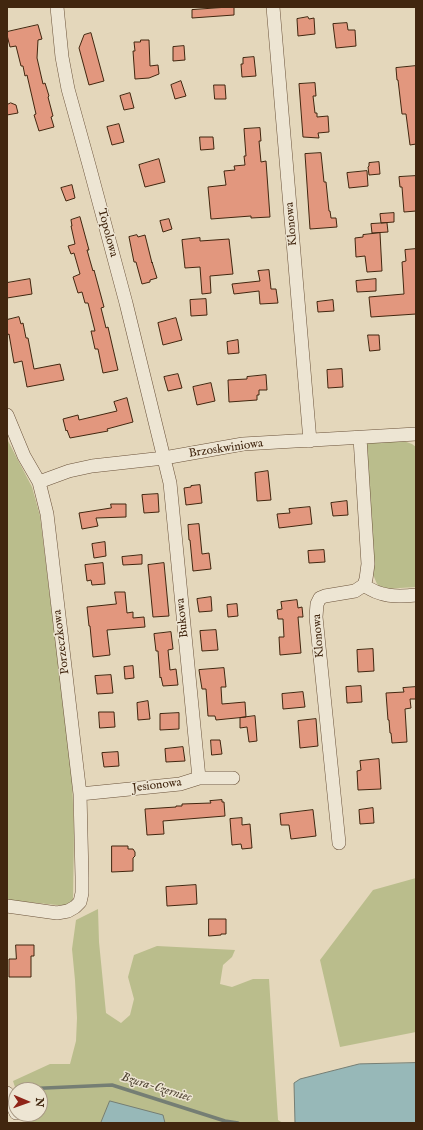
<!DOCTYPE html>
<html>
<head>
<meta charset="utf-8">
<style>
	body { margin:0 }
	#map { position:relative; width:423px; height:1130px; overflow:hidden; background:#e4d7bb; font-family:"IM FELL English",serif }
	canvas { display:block }
	.frame { position:absolute; inset:0; border:8px solid #41260f; pointer-events:none }
	.north { position:absolute; left:8px; top:1082px; width:40px; height:40px; box-sizing:border-box; background:#ede5d3; border:1px solid #a89985; border-radius:50%; rotate:92deg; font-size:11px; font-weight:700; line-height:16px; text-align:center; color:#41260f }
	.north::after { content:''; display:block; margin:auto; width:14px; height:18px; background:#8f2418; clip-path:polygon(50% 0,100% 100%,50% 72%,0 100%) }
</style>
</head>
<body>
<div id="map">
<canvas width="423" height="1130"></canvas>
<div class="frame"></div>
<div class="north">N</div>
</div>
<script>
const g = document.querySelector('canvas').getContext('2d');
g.lineJoin = 'round';
function paint(path, color) { g.fillStyle = color; g.fill(path, 'evenodd'); }
function stroke(path, color, width, dash) { g.strokeStyle = color; g.lineWidth = width; g.lineCap = dash ? 'butt' : 'round'; g.setLineDash(dash || []); g.stroke(path); }
function drawText(font, color, halo, rows, align = 'center') {
  g.font = font + ' "IM FELL English",serif'; g.lineWidth = 3; g.setLineDash([]); g.textBaseline = 'middle'; g.strokeStyle = halo; g.fillStyle = color; for (const [text, x, y, turn = 0] of rows) {
    g.save(); g.translate(x, y); g.rotate((+turn || 0) * Math.PI / 180); g.textAlign = isNaN(turn) ? turn : align; if (halo) g.strokeText(text, 0, 0); g.fillText(text, 0, 0); g.restore();
  }
}
const green = new Path2D(`
	M7,439l25,48 8,29 32,259 2,58 -1,66 -6,7 -60,-6z
	M398,439l14,5 4,3v140l-32,2 -7,-5 -5,-12 -6,-128 13,-3z
	M416,878v154l-76,15 -20,-87 53,-70z
	M98,909l1,33 7,71 15,10 9,-8 4,-16 -6,-22 6,-22 23,-9 78,4 -3,7 -9,8 -3,19 12,3 21,-8h16l9,141 5,3h-254l-5,-9h16v-24h-24l-3,-9 37,-17h20l6,-23 1,-23 -2,-38 -3,-31 4,-29z`);
const water = new Path2D(`
	M416,1063v60h-121l-1,-40 6,-4 59,-15z
	M110,1101l53,14 2,8h-64z`);
const stream = new Path2D(`
	M18,1090l5,-1 89,-4 113,36 13,2`);
const building = new Path2D(`
	M234,7v8l-42,3v-8z
	M308,17l1,2 5,-1 1,16 -17,2 -1,-17z
	M347,23l1,7h7l1,16 -20,2 -3,-24z
	M38,25l4,14 -4,1 -1,18 6,26 2,-1 4,13 -1,1 5,19 -2,1 3,10 -15,4 -5,-16 2,-1 -9,-39 -2,1 -2,-10h-2l-5,-20 -6,1 -3,-12v-3z
	M91,33l13,48 -15,4 -10,-37 5,-13z
	M141,40h8l1,26 8,-1 1,9 -10,4 -14,1 -2,-28h2l-1,-9h6z
	M184,46l1,14 -12,1v-14z
	M254,57l2,19 -14,1 -1,-13h2v-6z
	M416,66v78l-6,1 -4,-31h-4l-4,-34h-1l-1,-12z
	M181,81l5,15 -11,3 -4,-14z
	M315,83l1,13h-3l2,17h2v4l11,-1 1,16 -11,1 1,5 -16,-1 -4,-53z
	M214,85h11l1,14h-11z
	M130,93l4,15 -10,2 -4,-14z
	M11,103l5,2 2,8 -11,2v-10z
	M119,124l5,18 -12,3 -5,-18z
	M260,128l1,13h-2l2,21 5,-1 4,56 -19,1v-2l-40,3 -3,-32 18,-2 -2,-14 11,-1 -1,-4 11,-1 -1,-9h2l-2,-27z
	M200,137h13l1,12 -13,1z
	M321,153l3,29h2l3,29h1l1,7h5l1,9 -27,2 -5,-75z
	M159,159l6,23 -20,5 -6,-22z
	M379,162l1,12 -11,1 -1,-8 1,-1v-3z
	M367,171l1,15 -19,2 -2,-15z
	M416,176v35l-12,1 -2,-25h-2l-1,-10z
	M72,185l3,13 -9,3 -5,-13z
	M394,213v9l-13,1 -1,-9z
	M80,217l9,33h-2l6,21 1,-1 10,37 -3,1 5,20 2,-1 10,43 -15,3 -5,-24h-3l-4,-18h4l-7,-28h-3l-3,-11 -4,1 -5,-16 7,-3 -6,-21 -3,1 -3,-8 7,-2 -4,-18h1l-1,-6z
	M169,219l3,10 -9,3 -3,-11z
	M387,223l1,9 -16,1 -1,-9z
	M380,233l2,38 -15,1 -2,-16 -9,1 -1,-19 8,-1v-2z
	M137,235l1,2 7,-2 7,28v-1l5,16 -7,2v2l-8,2 -6,-22h-2l-5,-25z
	M200,238v3l29,-2 4,35 -23,2 1,17 -9,1 -2,-27 -15,1 -3,-28z
	M416,249v65l-45,3 -2,-20 35,-3 -2,-32 4,-1 -1,-11z
	M269,270l2,19h5l2,14 -18,1 -1,-13 -25,3 -2,-10 28,-3 -2,-10z
	M30,279l2,15 -25,4v-15z
	M376,279v12l-19,1 -1,-11z
	M206,299l1,16 -16,1 -1,-16z
	M333,300l1,11 -16,1 -1,-10z
	M19,317l2,7 2,-1 3,15h2l6,31 26,-5 4,16 -37,7 -5,-26 -8,2 -5,-29 -2,1v-15z
	M176,318l6,22 -19,5 -5,-22z
	M368,335h11l1,15 -10,1z
	M238,340l1,13 -11,1 -1,-12z
	M342,369l1,18 -15,1 -1,-18z
	M178,374l4,14 -14,3 -4,-14z
	M266,375l1,15h-8v5h-2v5l-28,2 -1,-22 19,-1v-2z
	M211,383l4,18 -18,4 -4,-18z
	M127,398l6,24 -26,7 1,2 -38,7 -3,-8 -1,1 -3,-12 15,-4 1,5 38,-9 -3,-9z
	M268,471l3,29 -14,1 -2,-28z
	M200,485l2,18 -16,2 -2,-17 7,-1v-1z
	M158,494l1,18 -15,1 -2,-18z
	M347,501l1,14 -15,1 -2,-13z
	M111,504h15v13l-30,1 2,8 -16,3 -3,-16 32,-5z
	M310,507l2,17 -33,4 -2,-14 13,-1 -1,-4z
	M199,524l3,30 7,-1 2,16 -18,2 -3,-31h-1l-1,-15z
	M105,542l1,14 -12,2 -2,-14z
	M324,550l1,12 -16,1 -1,-12z
	M142,555v9l-19,1 -1,-8z
	M103,563l2,21 -13,1 -1,-5 -4,1 -2,-16z
	M164,563l5,53 -16,1 -5,-52z
	M115,592h10l2,21 6,-1v6l11,-1 1,10 -38,3 3,25 -17,2 -3,-31h-1l-2,-19 29,-3z
	M211,597l1,14 -13,1 -2,-13z
	M297,600l1,8 4,-1 1,10h-5l3,36 -21,2 -1,-18h5l-1,-18h-5l-1,-9 5,-1 -1,-7z
	M237,604l1,12 -10,1 -1,-12z
	M216,630l2,20 -16,1 -2,-20z
	M171,632l2,17 -5,1 2,20 6,-1 2,16 -15,1 -2,-9 -1,1 -2,-27h-2l-2,-17z
	M373,649l1,22 -16,1 -1,-22z
	M133,666l1,12 -9,1 -1,-12z
	M224,668l2,19h-5l1,17 23,-2 1,15 -30,3 -1,-4h-7l-2,-27h-4l-3,-19z
	M111,675l2,18 -16,1 -2,-18z
	M361,686l1,16 -15,1 -1,-16z
	M416,687v12h-6l1,9 -6,1 2,33 -15,1 -1,-10h-1l-1,-13h-1l-2,-27 18,-1 -1,-4z
	M303,692l2,15 -22,2 -1,-15z
	M148,701l2,18 -12,1 -1,-17z
	M99,712h15l1,15 -15,1z
	M179,713v16l-19,1v-16z
	M255,716l2,25 -8,1 -2,-15 -7,1v-10z
	M316,719l2,27 -18,2 -2,-27z
	M211,740h9l2,14 -10,1z
	M183,747l2,14 -19,1 -1,-13z
	M118,752l1,14 -15,1 -2,-14z
	M379,759l2,30 -23,1 -1,-19 4,-1 -1,-9z
	M222,800v2h2l1,14 -62,5 1,13 -17,1 -2,-26 31,-2v-1h6v-2l29,-1 -1,-2z
	M373,808l1,15 -14,1 -1,-14z
	M313,810l3,26 -25,3 -2,-14h-8l-1,-11z
	M242,818v7l8,-1 2,24 -10,1 -1,-5 -9,1 -2,-26z
	M112,846h16v3h5l2,3v4l-2,2v13l-21,1z
	M196,885l1,19 -30,2 -1,-19z
	M209,919h17v15h-5v1l-12,1z
	M16,945h18v11h-3v21h-22v-18h7z`);
const minor = new Path2D(`
	M57,7l5,50 6,32 21,76 37,138 44,180 29,295
	M273,7l37,434
	M7,415l17,41 15,26 8,32 33,280 2,83v16l-2,9 -5,5 -7,4 -11,2 -50,-7
	M39,482l30,-11 23,-5 72,-8 79,-14 173,-10
	M364,585c16,12 33,12 52,10
	M80,794l100,-10 19,-6h34
	M339,843l-23,-226 1,-13 3,-6 5,-2 30,-5 9,-6 2,-6 2,-15 -8,-126
	M7,1093l9,20`);
const streetNames = [
	["Klonowa",292,224,-95],
	["Topolowa",107,233,75],
	["Brzoskwiniowa",226,449,-8],
	["Bukowa",183,618,-96],
	["Klonowa",319,636,-94],
	["Porzeczkowa",62,642,-97],
	["Jesionowa",157,786,-7]
];
const waterNames = [
	["Bzura-Czerniec",156,1088,17]
];
paint(green, '#babd8c');
paint(water, '#97b8b8');
stroke(water, '#757e74', 1);
stroke(stream, '#757e74', 3.5);
paint(building, '#e2977e');
stroke(building, '#41260f', 1);
stroke(minor, '#6a523a', 14);
stroke(minor, '#ede5d3', 13);
drawText('12px', '#41260f', '#ede5d3', streetNames);
drawText('italic 13px', '#564a39', '#ede5d3', waterNames);
</script>
</body>
</html>
